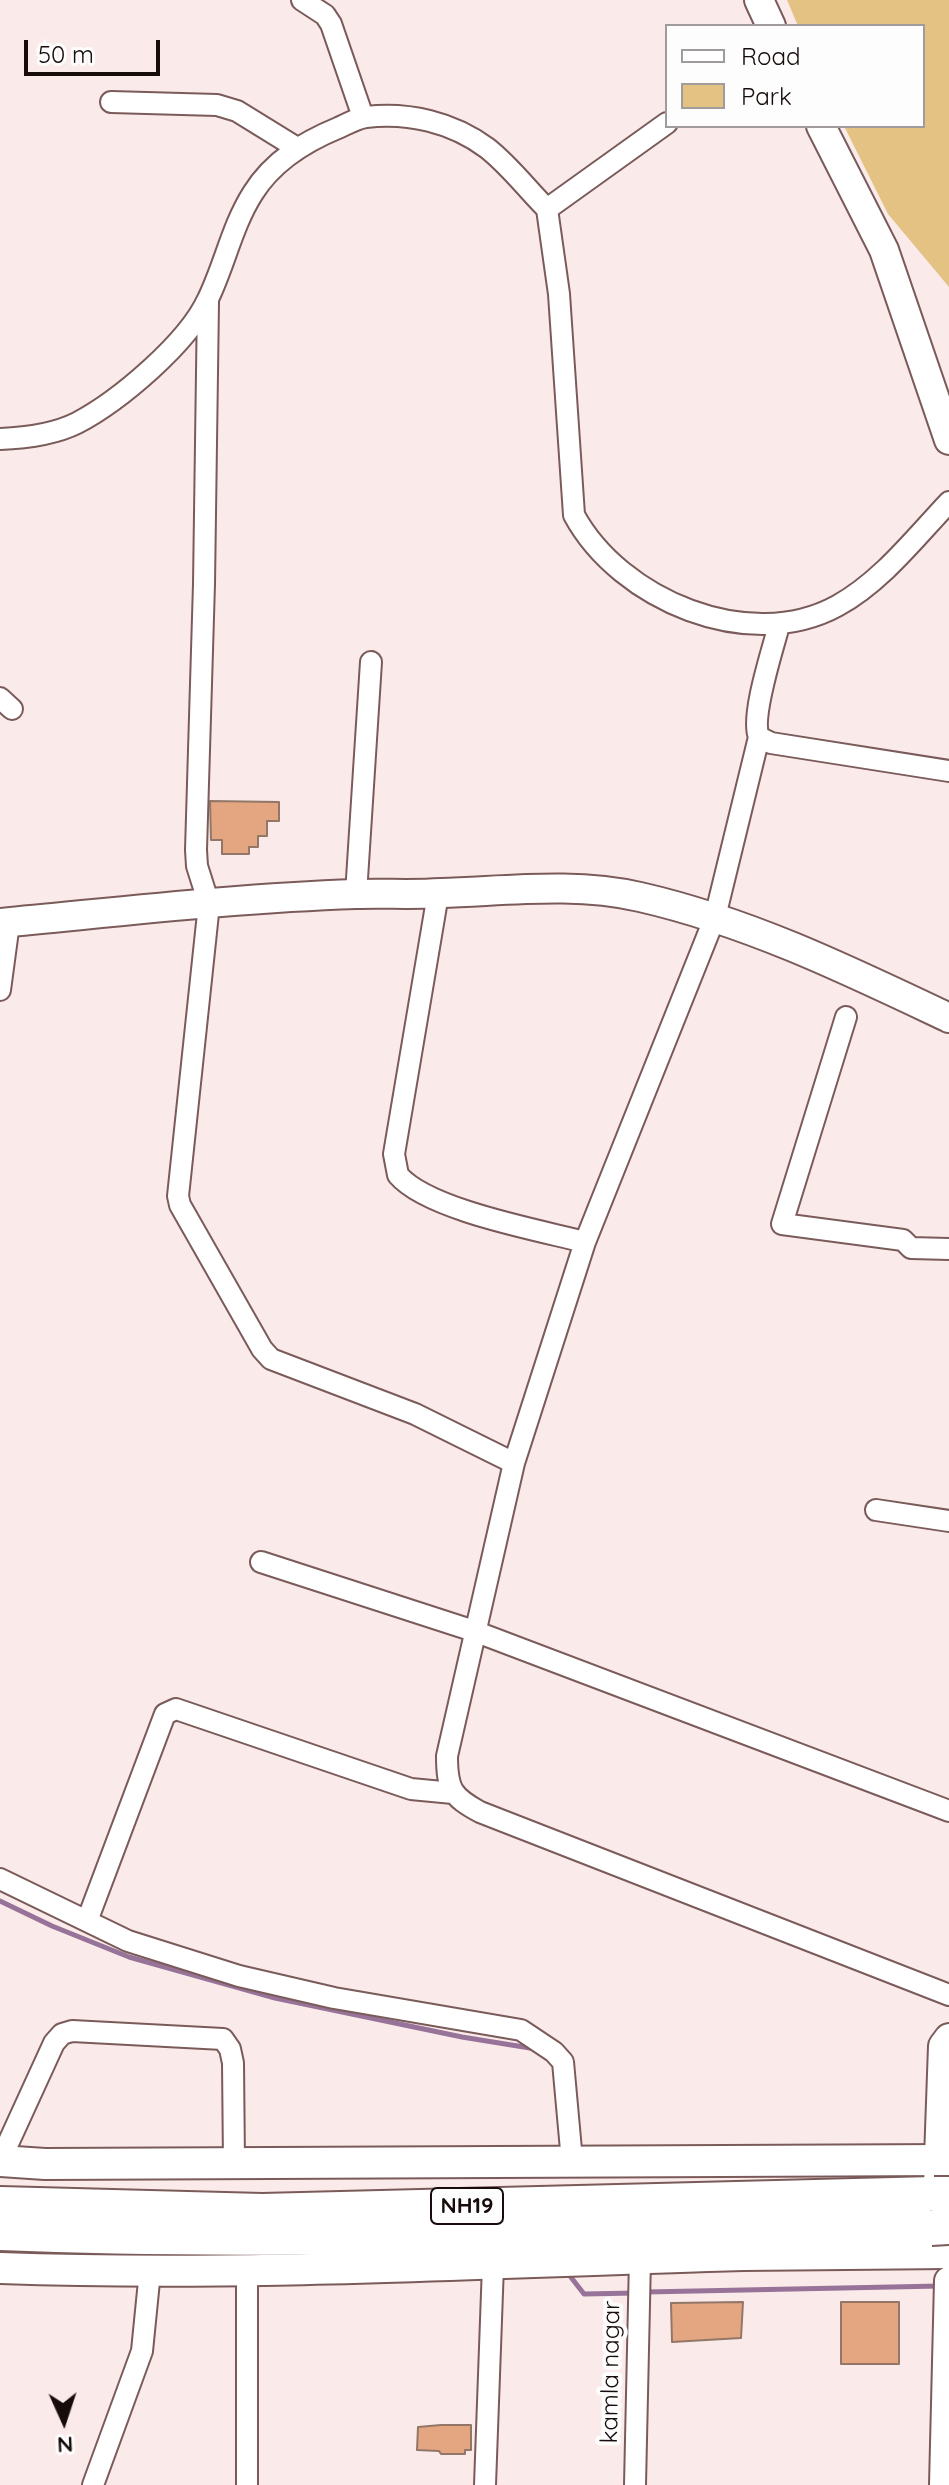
<!DOCTYPE html>
<html>
<head>
<meta charset="utf-8">
<style>
	body { margin:0 }
	#map { position:relative; width:949px; height:2485px; overflow:hidden; background:#faebea; font-family:Quicksand,sans-serif }
	canvas { display:block }
	.legend { position:absolute; left:665px; top:24px; width:260px; height:104px; box-sizing:border-box; background:#fdfdfd; border:2px solid #a19c9c; margin:0; padding:10px 14px; list-style:none; font-size:24px; color:#170b0b }
	.legend li { display:flex; align-items:center; gap:16px; height:40px }
	.legend b { width:40px; border:2px solid #a19c9c }
	.north { position:absolute; left:24px; top:2381px; width:80px; height:80px; -webkit-text-stroke:6px #fdfdfd; paint-order:stroke; rotate:177deg; font-size:22px; font-weight:700; line-height:32px; text-align:center; color:#170b0b }
	.north::after { content:''; display:block; margin:auto; width:28px; height:36px; background:#170b0b; clip-path:polygon(50% 0,100% 100%,50% 72%,0 100%) }
	.scale { position:absolute; left:24px; top:40px; width:136px; height:36px; box-sizing:border-box; border:4px solid #170b0b; border-top:0; padding-left:10px; font-size:24px; line-height:28px; white-space:nowrap; color:#170b0b; -webkit-text-stroke:6px #fdfdfd; paint-order:stroke }
</style>
</head>
<body>
<div id="map">
<canvas width="949" height="2485"></canvas>
<ul class="legend">
<li><b style="height:10px;background:#fff"></b>Road</li>
<li><b style="height:22px;background:#e3c284"></b>Park</li>
</ul>
<div class="north">N</div>
<div class="scale">50 m</div>
</div>
<script>
const g = document.querySelector('canvas').getContext('2d');
g.lineJoin = 'round';
function paint(path, color) { g.fillStyle = color; g.fill(path, 'evenodd'); }
function stroke(path, color, width, dash) { g.strokeStyle = color; g.lineWidth = width; g.lineCap = dash ? 'butt' : 'round'; g.setLineDash(dash || []); g.stroke(path); }
function drawText(font, color, halo, rows, align = 'center') {
  g.font = font + ' Quicksand,sans-serif'; g.lineWidth = 8; g.setLineDash([]); g.textBaseline = 'middle'; g.strokeStyle = halo; g.fillStyle = color; for (const [text, x, y, turn = 0] of rows) {
    g.save(); g.translate(x, y); g.rotate((+turn || 0) * Math.PI / 180); g.textAlign = isNaN(turn) ? turn : align; if (halo) g.strokeText(text, 0, 0); g.fillText(text, 0, 0); g.restore();
  }
}
const green = new Path2D(`
	M787,0h162v287l-61,-73 -44,-88h79v-100h-125z`);
const stream = new Path2D(`
	M0,1901l52,25 77,31 146,41 187,39 74,12
	M570,2276l14,18 52,-1
	M646,2292l294,-6`);
const building = new Path2D(`
	M210,801l69,1v19h-12v15h-9v11h-9v7h-27v-14h-11z
	M743,2302l-2,36 -69,4 -1,-39z
	M841,2302h58v62h-58z
	M441,2425h30v25h-6v4h-24l-2,-3 -22,-1 1,-23z`);
const street = new Path2D(`
	M302,0l23,15 6,9 32,93
	M111,102l106,3 20,6 60,37
	M667,123l-120,86 12,85 15,221c46,85 175,139 263,91 44,-24 78,-68 112,-104
	M208,302l-4,282 -8,266 1,16 12,38 -31,292 2,9 82,144 9,10 144,55 99,49
	M0,439c26,-1 53,-4 77,-16 42,-22 111,-80 131,-124 17,-35 24,-73 45,-106 20,-32 51,-51 85,-65 9,-4 19,-10 28,-11 42,-5 86,5 121,31 22,17 40,41 60,61
	M779,625c-6,24 -29,92 -20,112l12,6 178,28
	M0,698l12,11
	M759,737l-44,180 -130,325 -71,221 -67,293c0,33 5,41 33,56l469,183
	M356,894l15,-232
	M438,894l-44,260 4,21c30,35 140,55 187,67
	M0,990l9,-67
	M846,1017l-64,207 121,16 8,8 38,1
	M876,1510l73,11
	M261,1562l213,69 475,180
	M0,1879l128,62 111,35 95,22 187,32 33,22 9,10 9,99
	M87,1921l78,-207 11,-5 235,80 42,4
	M0,2161l54,-118 8,-9 10,-3 151,8 7,10 3,14 1,100
	M93,2485l49,-134 8,-80
	M247,2485v-214
	M485,2485l8,-220
	M635,2485l5,-226`);
const secondary = new Path2D(`
	M759,0l12,26
	M821,126l63,124 65,190
	M0,923c118,-11 237,-25 356,-29 28,-1 56,1 85,-1 66,-2 133,-11 199,4 109,25 208,73 309,121
	M937,2215l6,-169 6,-8
	M944,2485l5,-204`);
const primary = new Path2D(`
	M0,2161l45,3 904,-4
	M0,2268c248,9 495,-6 743,-13 69,-1 138,-1 206,-2`);
const highway = new Path2D(`
	M0,2204l262,7 672,-17
	M0,2233c213,9 427,3 641,-2 96,-2 193,-2 290,-3`);
const highwayBridge = new Path2D(`
	M934,2194h15
	M931,2228l18,-1`);
const shields = [
	[467,2206,72]
];
const shieldNames = [
	["NH19",467,2206]
];
const streetNames = [
	["kamla nagar",611,2372,-89]
];
paint(green, '#e3c284');
stroke(stream, '#987399', 5);
paint(building, '#e4a680');
stroke(building, '#927768', 2);
stroke(street, '#7a5b5a', 24);
stroke(secondary, '#7a5b5a', 32);
stroke(primary, '#7a5b5a', 34);
stroke(highway, '#7a5b5a', 38);
stroke(street, '#fff', 20);
stroke(secondary, '#fff', 28);
stroke(primary, '#fff', 30);
stroke(highway, '#fff', 34);
stroke(highwayBridge, '#7a5b5a', 38, []);
stroke(highwayBridge, '#fff', 34);
for (const [x, y, w] of shields) { const box = new Path2D(); box.roundRect(x - w / 2, y - 18, w, 36, 6); g.fillStyle = '#fdfdfd'; g.fill(box); stroke(box, '#170b0b', 2); }
drawText('bold 22px', '#170b0b', null, shieldNames);
drawText('24px', '#170b0b', '#fdfdfd', streetNames);
</script>
</body>
</html>
